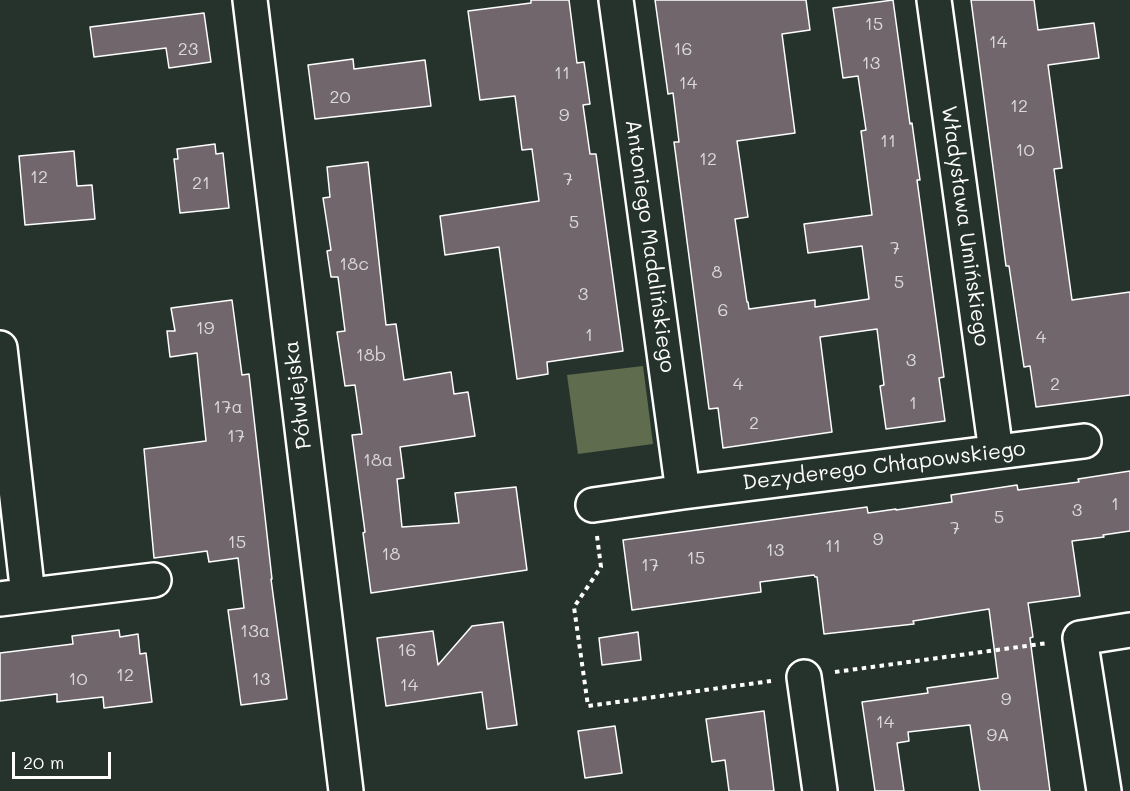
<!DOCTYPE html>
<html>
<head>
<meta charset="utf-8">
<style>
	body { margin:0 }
	#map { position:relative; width:1130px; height:791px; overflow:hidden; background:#26332d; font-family:Mali,sans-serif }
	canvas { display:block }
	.scale { position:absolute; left:12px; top:752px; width:99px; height:27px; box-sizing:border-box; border:3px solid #fff; border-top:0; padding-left:8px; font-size:18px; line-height:21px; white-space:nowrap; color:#fff; -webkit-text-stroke:4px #26332d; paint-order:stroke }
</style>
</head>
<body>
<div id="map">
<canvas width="1130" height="791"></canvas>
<div class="scale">20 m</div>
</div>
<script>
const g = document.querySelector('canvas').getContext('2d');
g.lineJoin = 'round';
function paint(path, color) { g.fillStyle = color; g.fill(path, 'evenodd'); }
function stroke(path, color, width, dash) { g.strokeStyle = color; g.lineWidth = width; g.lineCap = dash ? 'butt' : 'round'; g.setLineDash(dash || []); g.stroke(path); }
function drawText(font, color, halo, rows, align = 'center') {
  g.font = font + ' Mali,sans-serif'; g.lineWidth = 6; g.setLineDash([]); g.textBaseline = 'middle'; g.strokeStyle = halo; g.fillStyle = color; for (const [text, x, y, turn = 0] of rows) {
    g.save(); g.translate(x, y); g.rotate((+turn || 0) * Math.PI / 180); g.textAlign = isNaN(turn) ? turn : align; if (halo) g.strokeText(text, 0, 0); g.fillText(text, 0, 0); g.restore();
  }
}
const green = new Path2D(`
	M643,366l10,78 -75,10 -11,-79z`);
const building = new Path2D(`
	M531,0h38l8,63 7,-1 6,42 -7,1 7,49h6l27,197 -76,11 1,12 -31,5 -18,-132 -54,8 -5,-39 99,-15 -7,-52 -10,1 -7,-54 -35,4 -12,-89 63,-8z
	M655,0h151l4,30 -28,4 13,99 -58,8 11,76 -13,2 12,83h1l1,7 66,-9v7l54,-8 -7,-53 -54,7 -4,-29 68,-9 -11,-84 5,-1 -8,-54 -15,2 -10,-70 60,-8 17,124 2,-1 4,29 4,28h-3l27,197 -5,1 6,43 -59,8 -6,-43 4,-1 -7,-56 -57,8 12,95 -109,16 -5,-40 -9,1 -35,-267h5l-6,-49 -5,1z
	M971,0h63l4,30 56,-7 5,35 -51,7 14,103 -8,1 18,131 58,-8v103l-94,12 -6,-41 -6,1 -15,-101h-3z
	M204,13l7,49 -42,6 -3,-20 -72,9 -4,-30z
	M353,59l1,10 71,-9 6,46 -116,13 -7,-54z
	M215,144l1,10 7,-1 6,55 -49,5 -6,-54h4l-1,-10z
	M74,151l3,35 15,-1 3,34 -70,6 -6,-69z
	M368,162l18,163 10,-1 8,56 47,-8 3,22 14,-2 7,44 -75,11 4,31 -7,1 5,48 57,-4 -4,-30 61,-6 11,83 -156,23 -8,-60 2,-1 -13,-97 10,-1 -7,-49 -10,1 -8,-54 8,-1 -7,-54h-7l-4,-26 4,-1 -8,-52 7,-1 -3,-30z
	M232,300l10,75 7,-1 23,205h-1l16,120 -46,6 -13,-95 16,-2 -6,-50 -29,4 -2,-11 -53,7 -10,-109 62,-8 -9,-88 -27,4 -3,-26h8l-4,-23z
	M1130,471v60l-27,4 1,2 -32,4 8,55 -52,7 5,34 -3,1 20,153h-70l-10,-66 -62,7 1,9 -12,2 7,48h-29l-13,-89 66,-9 -1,-5 71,-10 -9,-69 -76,12 1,3 -90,10 -7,-57h-2l-1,-2 -54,7 1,10 -129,18 -9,-70 244,-33 1,6 28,-4v1l56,-8 -1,-7 66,-10 1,5 61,-8 -1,-3z
	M503,622l14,103 -30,4 -5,-37 -96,14 -9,-68 56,-7 5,34 34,-39z
	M119,630l1,7 18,-3 2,20 6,-1 6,49 -48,6 -1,-11 -46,5v-8l-57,7v-48l73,-9 -1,-8z
	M638,632l3,28 -39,5 -3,-27z
	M764,711l10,80h-45l-4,-31 -13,2 -6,-43z
	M615,726l7,47 -37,5 -7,-47z`);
const path = new Path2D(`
	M597,536l4,31 -27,40 14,99 183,-25
	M835,672l213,-29`);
const minor = new Path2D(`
	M250,0l96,791
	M616,0l67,492
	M934,0l62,452
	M0,348l28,247
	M593,505l90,-13 401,-51
	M0,599l154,-19
	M804,677l16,114
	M1104,791l-24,-153 50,-8`);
const numberNames = [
	["15",874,24],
	["14",998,42],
	["23",188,49],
	["16",683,49],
	["13",871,63],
	["11",562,73],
	["14",688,83],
	["20",340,97],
	["12",1019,106],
	["9",564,115],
	["11",888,141],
	["10",1025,150],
	["12",708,159],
	["12",39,177],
	["7",568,179],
	["21",201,183],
	["5",574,222],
	["7",895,248],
	["18c",354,264],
	["8",717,272],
	["5",899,282],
	["3",583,294],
	["6",723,310],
	["19",205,328],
	["1",589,335],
	["4",1041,337],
	["18b",371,355],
	["3",911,360],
	["4",738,384],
	["2",1055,384],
	["1",913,403],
	["17a",228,407],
	["2",754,423],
	["17",236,436],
	["18a",378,460],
	["1",1115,504],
	["3",1077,510],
	["5",999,517],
	["7",955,528],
	["9",878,539],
	["15",237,542],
	["11",833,546],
	["13",775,550],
	["18",391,554],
	["15",696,558],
	["17",650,565],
	["13a",255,631],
	["16",407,650],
	["12",125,675],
	["10",78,679],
	["13",261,679],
	["14",409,685],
	["9",1006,699],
	["14",885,722],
	["9A",998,735]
];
const streetNames = [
	["Władysława Umińskiego",965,226,82],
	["Antoniego Madalińskiego",650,246,82],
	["Półwiejska",298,395,-97],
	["Dezyderego Chłapowskiego",884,466,-7]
];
paint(green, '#5f6c4d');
paint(building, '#70666b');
stroke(building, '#fff', 1.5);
stroke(minor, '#fff', 38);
stroke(path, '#fff', 4, [4.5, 4.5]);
stroke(minor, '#26332d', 33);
drawText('18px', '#dbd9da', null, numberNames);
drawText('21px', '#fff', '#26332d', streetNames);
</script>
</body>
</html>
